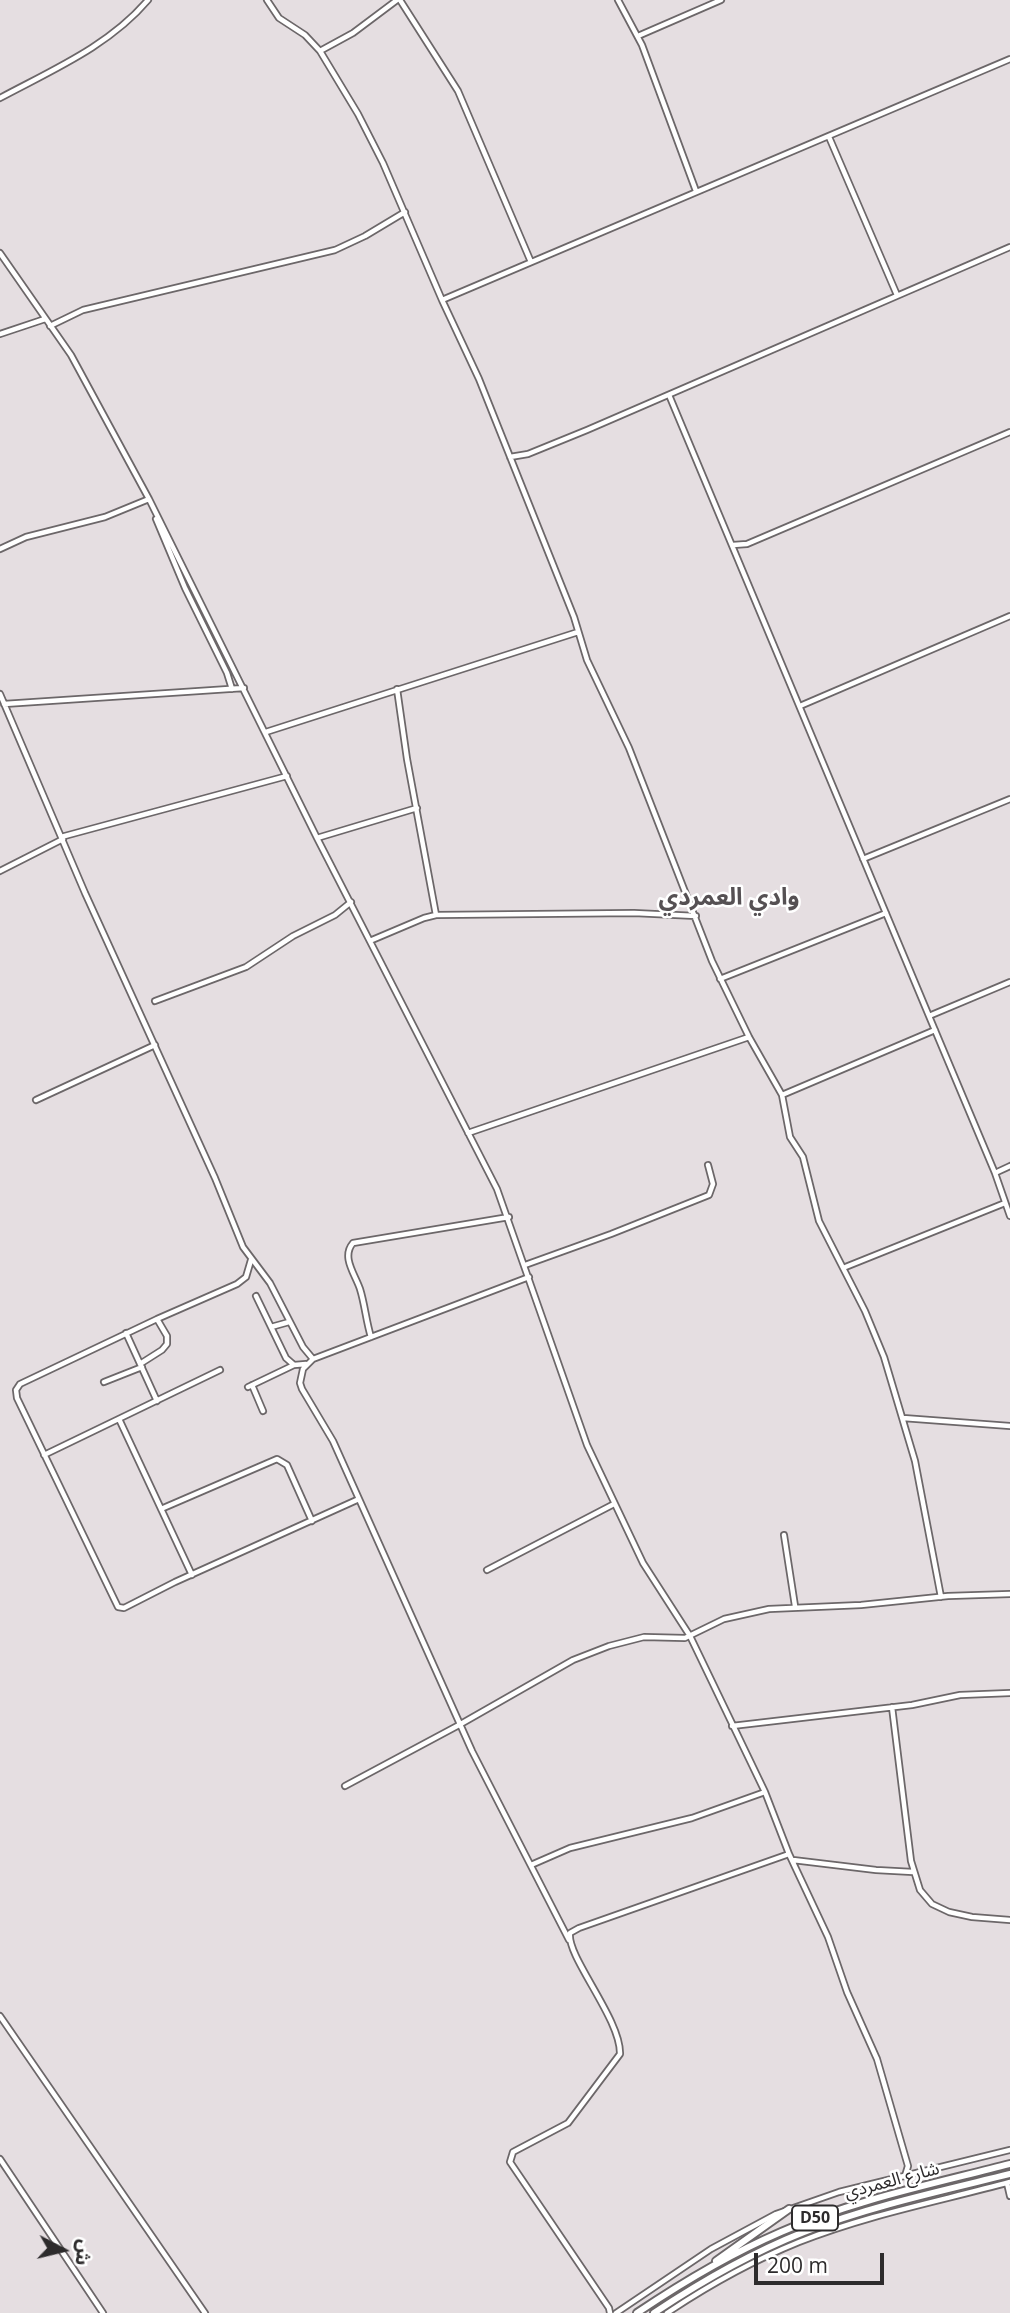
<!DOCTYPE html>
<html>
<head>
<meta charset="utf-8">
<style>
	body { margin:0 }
	#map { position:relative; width:1010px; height:2313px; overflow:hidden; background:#e5dee1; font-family:"Open Sans","Noto Sans Arabic",sans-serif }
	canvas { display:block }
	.north { position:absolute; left:28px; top:2215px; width:70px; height:70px; -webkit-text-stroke:5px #fff; paint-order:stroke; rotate:97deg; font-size:19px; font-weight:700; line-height:28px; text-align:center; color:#2d2b2c }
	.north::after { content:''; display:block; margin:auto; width:24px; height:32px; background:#2d2b2c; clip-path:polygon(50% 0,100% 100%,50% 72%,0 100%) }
	.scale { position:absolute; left:754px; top:2253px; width:130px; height:32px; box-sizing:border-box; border:4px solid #2d2b2c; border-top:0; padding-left:9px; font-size:21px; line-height:24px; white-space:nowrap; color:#2d2b2c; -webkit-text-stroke:5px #fff; paint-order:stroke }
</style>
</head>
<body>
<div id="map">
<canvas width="1010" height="2313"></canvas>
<div class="north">ش</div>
<div class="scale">200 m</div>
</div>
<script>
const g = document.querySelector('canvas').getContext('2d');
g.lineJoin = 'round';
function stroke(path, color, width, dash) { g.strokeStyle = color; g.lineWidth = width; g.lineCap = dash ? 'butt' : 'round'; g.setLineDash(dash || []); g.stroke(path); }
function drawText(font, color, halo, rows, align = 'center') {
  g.font = font + ' "Open Sans","Noto Sans Arabic",sans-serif'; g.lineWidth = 5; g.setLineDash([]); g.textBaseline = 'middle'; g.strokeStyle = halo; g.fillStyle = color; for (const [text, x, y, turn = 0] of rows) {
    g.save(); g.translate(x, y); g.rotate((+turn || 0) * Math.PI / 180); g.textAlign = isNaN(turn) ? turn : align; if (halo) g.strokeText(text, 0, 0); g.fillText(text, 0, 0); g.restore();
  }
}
const minor = new Path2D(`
	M267,0l12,18 26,17 15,16 38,63 25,49 59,137 37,79 95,238 13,43 42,88 83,213 37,76 33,58 8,42 13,20 16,64 46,90 19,46 31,104 26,136
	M400,0l58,91 73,171
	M618,0l24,45 54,146
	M638,36l83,-36
	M320,51l33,-18 44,-33
	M0,98c52,-28 109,-52 148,-98
	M829,137l68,158
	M0,253l71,102 78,144 168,339 180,351 90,256 56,118 47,73 75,156 24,62 39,83 19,55 30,67 31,107 -3,10
	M442,300l568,-241
	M50,326l33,-16 252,-60 30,-14 40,-24
	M0,334l45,-15
	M669,395l260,621 66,157 15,43
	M510,457l18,-3 59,-24 423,-183
	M156,519l29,69 42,85 5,16
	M733,545l14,-1 263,-112
	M0,549l26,-12 79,-20 44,-18 1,2
	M397,689l10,70 29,156
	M0,694l85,199 130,285 28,69 27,36 33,64 10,12
	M4,704l240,-16
	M800,706l210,-90
	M266,732l312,-100
	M61,837l226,-61
	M317,838l100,-30
	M863,859l147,-60
	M0,871l63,-32
	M372,940l52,-22 12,-3 198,-2 62,3
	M720,979l166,-66
	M155,1001l91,-34 47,-31 42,-21 16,-13
	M929,1016l81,-34
	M782,1095l153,-65
	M36,1100l119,-55
	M468,1133l281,-96
	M995,1173l15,-7
	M251,1260l-5,17 -9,7 -80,35 -137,65 -4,6 1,8 101,209 6,1 51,-26 184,-83
	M525,1265l86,-31 98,-39 4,-11 -5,-19
	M843,1268l162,-65
	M529,1277l-216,82 -10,10 -3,14 2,6 31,52 139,310 97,189
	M256,1296l30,62 8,7 12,-1
	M271,1327l18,-5
	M126,1333l31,68
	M371,1337c-5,-16 -6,-32 -11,-48 -5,-15 -19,-32 -7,-46l156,-26
	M140,1364l22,-14 5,-6v-8l-10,-17
	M104,1382l38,-15
	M252,1385l11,26
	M248,1387l46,-22
	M903,1418l107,8
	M119,1419l73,156
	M44,1455l176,-85
	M161,1509l116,-50 10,6 25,56
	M784,1535l11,71
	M487,1570l127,-66
	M892,1707l19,154 9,29 12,14 17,8 23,5 38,3
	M732,1726l180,-21 48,-10 50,-2
	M345,1786l114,-61 114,-65 36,-14 35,-9 41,1 39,-19 45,-10 92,-4 87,-9 62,-2
	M793,1860l83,10 37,2
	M531,1865l39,-17 122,-30 73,-26
	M0,2016l205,297
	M0,2159l103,154
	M1007,2183l3,13
	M610,2313l-1,-5 -99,-146 3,-10 55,-29 52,-69c1,-35 -54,-98 -50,-121l9,-5 210,-74
	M616,2313l95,-64 65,-35 63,-22 171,-42
	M667,2313c42,-28 85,-52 132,-71 68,-27 141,-41 211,-60`);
const major = new Path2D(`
	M716,2261l73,-52
	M637,2313c46,-31 93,-59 144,-81 73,-32 152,-48 229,-68
	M654,2313c48,-32 97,-60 150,-81 67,-26 137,-41 206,-58`);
const shields = [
	[815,2218,46]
];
const shieldNames = [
	["D50",815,2218]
];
const streetNames = [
	["شارع العمردي",892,2181,-15]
];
const districtNames = [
	["وادي العمردي",729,898]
];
stroke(minor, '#6c6769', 8);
stroke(major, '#6c6769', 10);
stroke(minor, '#fff', 4.5);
stroke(major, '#fff', 6);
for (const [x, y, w] of shields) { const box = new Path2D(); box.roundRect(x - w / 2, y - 12.5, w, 25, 5); g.fillStyle = '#fff'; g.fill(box); stroke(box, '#2d2b2c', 2); }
drawText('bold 16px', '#2d2b2c', null, shieldNames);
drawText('18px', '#2d2b2c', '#fff', streetNames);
drawText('bold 24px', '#555053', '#fff', districtNames);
</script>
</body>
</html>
